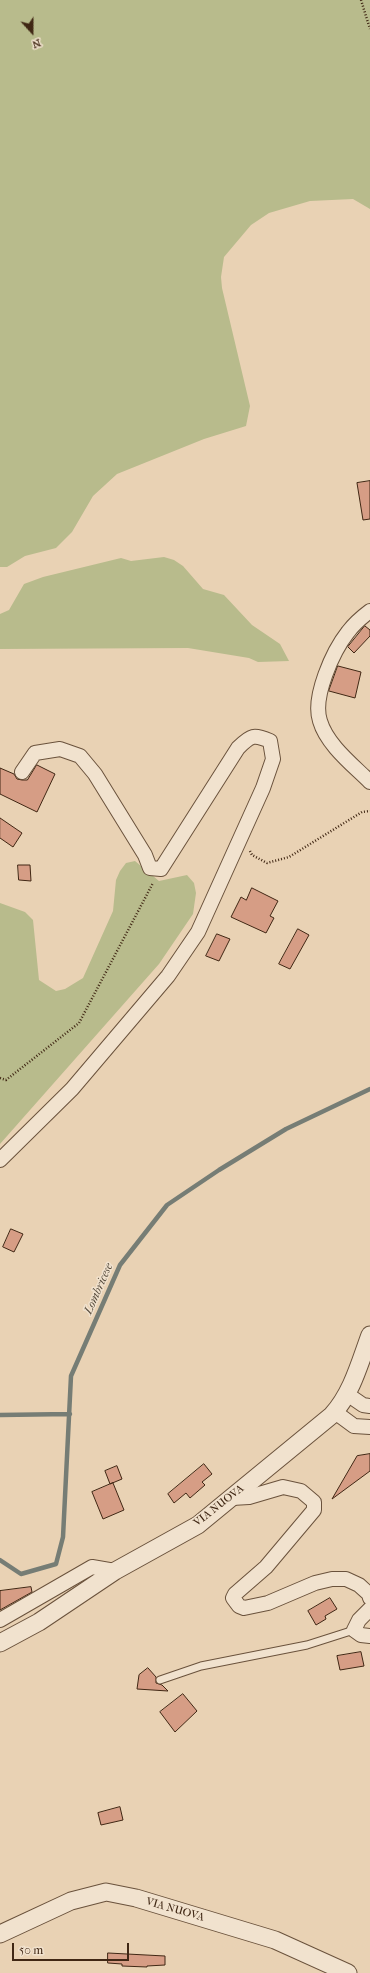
<!DOCTYPE html>
<html>
<head>
<meta charset="utf-8">
<style>
	body { margin:0 }
	#map { position:relative; width:370px; height:1973px; overflow:hidden; background:#e9d2b4; font-family:"IM FELL French Canon",serif }
	canvas { display:block }
	.north { position:absolute; left:12px; top:12px; width:40px; height:40px; -webkit-text-stroke:3px #f1e2ce; paint-order:stroke; rotate:159deg; font-size:11px; font-weight:700; line-height:16px; text-align:center; color:#402714 }
	.north::after { content:''; display:block; margin:auto; width:14px; height:18px; background:#402714; clip-path:polygon(50% 0,100% 100%,50% 72%,0 100%) }
	.scale { position:absolute; left:12px; top:1943px; width:117px; height:18px; box-sizing:border-box; border:2px solid #402714; border-top:0; padding-left:5px; font-size:12px; line-height:14px; white-space:nowrap; color:#402714; -webkit-text-stroke:3px #f1e2ce; paint-order:stroke }
</style>
</head>
<body>
<div id="map">
<canvas width="370" height="1973"></canvas>
<div class="north">N</div>
<div class="scale">50 m</div>
</div>
<script>
const g = document.querySelector('canvas').getContext('2d');
g.lineJoin = 'round';
function paint(path, color) { g.fillStyle = color; g.fill(path, 'evenodd'); }
function stroke(path, color, width, dash) { g.strokeStyle = color; g.lineWidth = width; g.lineCap = dash ? 'butt' : 'round'; g.setLineDash(dash || []); g.stroke(path); }
function drawText(font, color, halo, rows, align = 'center') {
  g.font = font + ' "IM FELL French Canon",serif'; g.lineWidth = 3; g.setLineDash([]); g.textBaseline = 'middle'; g.strokeStyle = halo; g.fillStyle = color; for (const [text, x, y, turn = 0] of rows) {
    g.save(); g.translate(x, y); g.rotate((+turn || 0) * Math.PI / 180); g.textAlign = isNaN(turn) ? turn : align; if (halo) g.strokeText(text, 0, 0); g.fillText(text, 0, 0); g.restore();
  }
}
const green = new Path2D(`
	M0,0h370v209l-17,-10 -43,2 -41,12 -18,12 -27,32 -3,20 1,11 28,118 -4,20 -42,13 -87,35 -24,22 -21,36 -16,16 -31,8 -18,11h-7z
	M164,557l10,3 9,6 20,23 21,6 28,30 28,19 9,17 -31,1 -9,-4 -61,-10 -188,1v-35l9,-4 15,-26 19,-7 78,-19 10,3z
	M135,861l24,20 28,-6 7,8 2,10 -3,21 -34,50 -159,180v-241l25,9 8,8 6,60 17,11 9,-2 18,-11 30,-67 3,-31 4,-9 6,-8z`);
const stream = new Path2D(`
	M0,1415l70,-1
	M0,1560l21,14 35,-10 7,-27 8,-161 49,-111 47,-60 52,-35 67,-41 84,-40`);
const building = new Path2D(`
	M370,481v38l-7,1 -6,-37z
	M365,626l5,4v6l-16,17 -6,-6z
	M338,666l23,6 -6,26 -26,-7z
	M37,765l18,9 -18,38 -37,-18v-26l14,6 3,5 5,1h5z
	M0,818l22,15 -9,14 -13,-9z
	M18,865h12l1,16 -12,-1z
	M252,888l26,13 -8,15 4,2 -8,15 -35,-16 10,-20 5,3z
	M298,929l11,6 -19,34 -11,-5z
	M217,934l13,5 -11,22 -13,-5z
	M11,1229l12,5 -9,18 -11,-5z
	M370,1454v17l-38,28 25,-43z
	M204,1464l8,10 -10,8 3,3 -15,13 -4,-5 -12,10 -6,-9z
	M117,1466l5,13 -12,5 -5,-13z
	M113,1483l11,27 -21,9 -11,-27z
	M31,1587l1,5 -32,18v-19z
	M330,1598l7,11 -12,7 1,3 -10,6 -8,-14z
	M361,1652l3,14 -24,4 -3,-14z
	M148,1668l8,9v6l6,2 6,6 -31,-2 2,-14z
	M183,1694l14,17 -22,21 -15,-20z
	M120,1807l3,13 -22,5 -3,-12z
	M108,1953l57,3v9l-18,1v1l-25,-1v-2l-14,-1z`);
const path = new Path2D(`
	M361,0l9,29
	M250,851l2,4 15,8 22,-6 73,-45 8,-1
	M0,1078l6,2 73,-57 74,-140`);
const service = new Path2D(`
	M160,1680l41,-14 106,-21 47,-15`);
const minor = new Path2D(`
	M370,611c-8,6 -16,13 -22,21 -15,19 -36,65 -28,89 7,24 33,44 50,61
	M0,1160l72,-71 96,-113 30,-44 65,-144 10,-29 -3,-18c-16,-7 -19,-6 -32,7l-77,121 -11,-1 -5,-13 -50,-81 -15,-18 -20,-7 -25,4 -13,19
	M347,1394l16,11 7,1
	M335,1412l19,14 16,1
	M232,1498l17,-1 34,-10 18,4 13,11v8l-48,57 -31,27 -2,4 6,8 5,2 24,-5 47,-20 17,-4h14l13,6 10,9 1,4
	M370,1609l-11,11 -5,10 7,5 9,1
	M0,1620l92,-53 23,4`);
const tertiary = new Path2D(`
	M0,1643l39,-21 76,-51 83,-46 134,-110c20,-22 28,-53 38,-80
	M0,1934l71,-33 35,-9 30,6 139,42 73,33`);
const streetNames = [
	["VIA NUOVA",219,1506,-38],
	["VIA NUOVA",175,1910,16]
];
const waterNames = [
	["Lombricese",99,1289,-66]
];
paint(green, '#b8bb8c');
stroke(stream, '#767d75', 4.5);
paint(building, '#d69d85');
stroke(building, '#402714', 1);
stroke(service, '#6a523c', 9);
stroke(minor, '#6a523c', 16);
stroke(tertiary, '#6a523c', 19);
stroke(path, '#402714', 2.5, [1, 2]);
stroke(service, '#f1e2ce', 7);
stroke(minor, '#f1e2ce', 14);
stroke(tertiary, '#f1e2ce', 17);
drawText('11px', '#402714', '#f1e2ce', streetNames);
drawText('italic 12px', '#564b3c', '#f1e2ce', waterNames);
</script>
</body>
</html>
